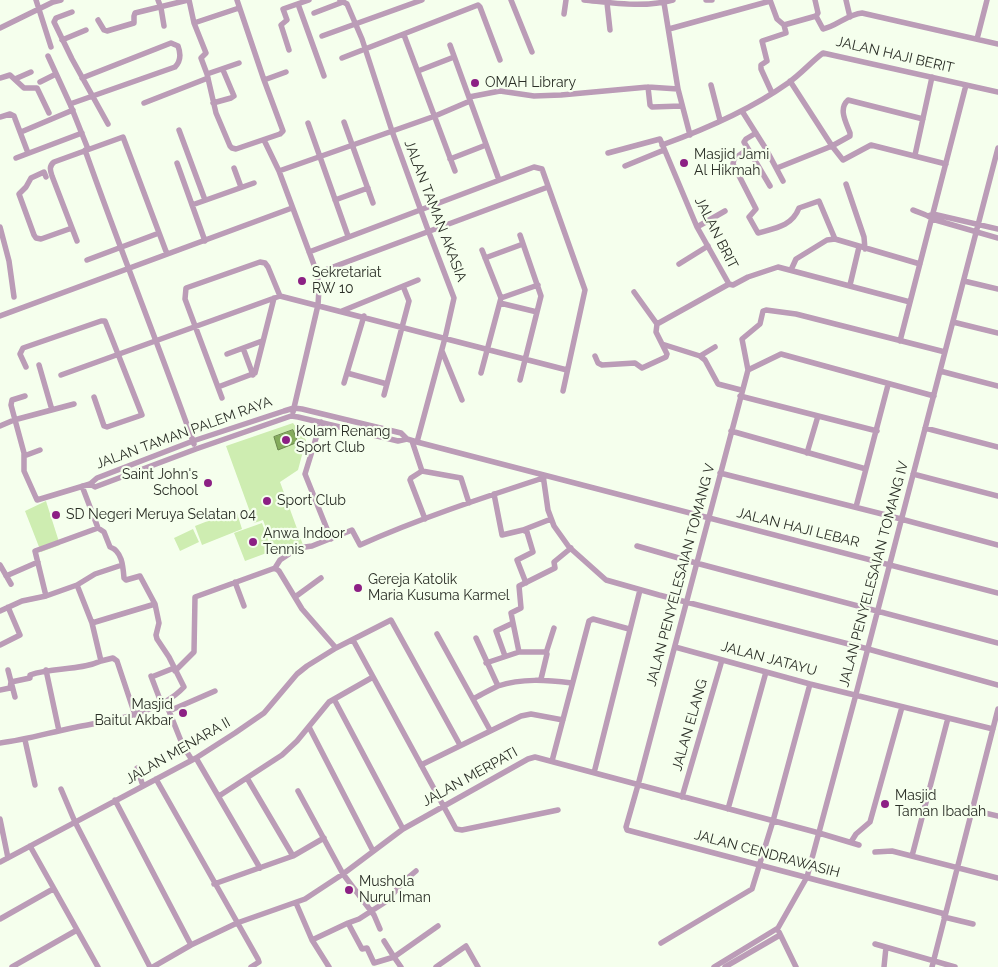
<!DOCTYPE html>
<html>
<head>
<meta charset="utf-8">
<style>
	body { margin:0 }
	canvas { display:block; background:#f5ffed }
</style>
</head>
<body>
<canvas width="998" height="967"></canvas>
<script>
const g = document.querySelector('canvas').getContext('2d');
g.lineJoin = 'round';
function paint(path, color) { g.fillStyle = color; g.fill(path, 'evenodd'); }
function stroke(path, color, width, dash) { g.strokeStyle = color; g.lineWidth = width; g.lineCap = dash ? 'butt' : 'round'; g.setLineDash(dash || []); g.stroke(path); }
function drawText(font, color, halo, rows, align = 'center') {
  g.font = font + ' Raleway,sans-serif'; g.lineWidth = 4.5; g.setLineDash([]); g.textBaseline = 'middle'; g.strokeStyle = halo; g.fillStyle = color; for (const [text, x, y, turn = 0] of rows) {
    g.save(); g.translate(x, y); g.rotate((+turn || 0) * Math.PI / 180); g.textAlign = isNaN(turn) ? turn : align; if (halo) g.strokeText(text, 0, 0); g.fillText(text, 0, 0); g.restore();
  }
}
const green = new Path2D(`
	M293,423l13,17 -8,30 -18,12 23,63 -27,11 -13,-36 -9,3 -28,-77z
	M46,501l14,44 -19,7 -16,-41z
	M236,510l6,19 -40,16 -7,-19z
	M262,523l10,28 -27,10 -11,-28z
	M193,529l6,13 -19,9 -6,-13z`);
const water = new Path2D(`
	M293,430l5,12 -20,8 -4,-13z`);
const minor = new Path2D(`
	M36,0l15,47
	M158,0l3,8 3,18
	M189,0l5,23 12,30 -5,5 6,16 9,39 14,33 2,2 4,1 44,-15 3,-3 -19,-51 -27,-80
	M340,0l7,4 15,35 30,92 36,99 26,68 -9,40 -28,104
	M511,0l21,52
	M584,0c30,3 59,8 89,0
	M706,0h6
	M770,0l7,19 7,6 2,8 -24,8 5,20 -6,4v4l11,24
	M815,0l3,13 -2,3
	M846,0l4,17
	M607,3l3,27
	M664,3l14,86 12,46
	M298,4l26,72
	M72,12l-16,6 -2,4 18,37 36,65
	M314,13l29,-11
	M564,14l2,-14
	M98,20l6,10 3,1 27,-8v-7l1,-3 53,-13
	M194,23l45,-15
	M784,25l32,-9 7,13c14,-3 25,-15 39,-16l136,31
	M0,28l53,-26 8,-2
	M669,29l101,-28
	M404,35l51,136
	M322,36l100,-36
	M977,39l10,-39
	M62,40l24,-10
	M450,45l49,135
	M289,50l-8,-25 6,-5 -4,-11 26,-9
	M48,56l22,48 18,45
	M342,58l136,-53 2,2 20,53
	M418,71l36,-14
	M207,74l32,-11
	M0,78l10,-3 14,13h13l12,25
	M15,79l16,-7
	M264,80l22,-8
	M790,81l42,65 11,14 28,-15 75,19
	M40,82l16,-8
	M711,85l9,35
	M648,87l2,18 2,2 29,-1
	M469,97l31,-6 34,5 27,-1 87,-8 30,2
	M144,103l64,-25
	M213,103l18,-5 3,-2 -11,-26
	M70,104l105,-37c6,-6 6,-13 3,-21l-7,-3 -89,35
	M742,111l24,38 17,32
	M0,117l10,-3 4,2 14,37
	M344,122l29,81
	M308,123l40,113
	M179,130l26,70
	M21,132l52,-22
	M756,133l-10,6 -2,3 26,44
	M264,140l15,31 38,102 2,15 -1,17 -25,107
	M662,145c44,-16 88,-35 126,-62 13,-9 23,-21 35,-30l175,39
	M748,149l-14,10 -1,5 23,45 -7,8 9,16c18,-5 34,-7 41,-25l20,-7 16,38
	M85,150c35,99 74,196 109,294
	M608,153l52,-14 37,88 32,57 -72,40 -1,8 6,12 38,12 5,4 13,24 23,6
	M915,155l17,-78
	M16,158l66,-25
	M450,159l36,-14
	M177,163l28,78
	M625,166l39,-16
	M234,168l7,19
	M777,168l55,-22 18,-10v-3c-4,-11 -12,-24 -2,-33l75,19
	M279,171l156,-55 35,-15
	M46,177l-2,-5 -13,6 -5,9 -7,7 15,41 2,3 5,1 31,-11
	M846,184l18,53 1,12
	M335,200l33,-12
	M192,205l62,-22
	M913,210c6,3 14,4 19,9l66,19
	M930,215l3,-1 65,15
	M0,227l9,34 5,36
	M697,227l28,-16
	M520,235l21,61 -21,84
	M77,241l-25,-65c-2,-6 -3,-10 2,-14l69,-25 44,117
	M309,252l225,-85 8,2 43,121 -22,101
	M485,258l38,-14
	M87,260l72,-27
	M679,264l29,-18
	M791,270l5,-11 31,-19 8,-1 85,25
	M317,273l231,-86
	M964,281l34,8
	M729,284l4,1 15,-8 30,-10 132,35
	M850,285l9,-38
	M634,292l23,32
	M501,298l37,-13
	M500,303l37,9
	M342,311l76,-31
	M0,316l292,-108
	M953,322l45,11
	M900,341l66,-256
	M243,348l10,27
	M442,351l20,49
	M945,352l-149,-38 -30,-4 -3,1 -3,13 -18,15 6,31 -110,415 -12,42 1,3 318,84
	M227,354l35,-13
	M595,356l3,7 4,2 33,-2 7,5 24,-11 1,-3 -5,-10
	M700,356l15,-9
	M39,365l13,45
	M26,367l-6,-13 3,-6 78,-27h4l37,94 -35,12 -3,-1 -10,-29
	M748,370l33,-16 153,42
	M940,371l58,15
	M347,373l40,11
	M481,373l20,-75 -19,-48
	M61,375l219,-79 287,74
	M344,383l20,-67
	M218,387l37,-14 19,-75
	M384,395l25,-94 -6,-15
	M25,396l-13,4 -1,5 13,48v18l13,29 53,-16 7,-6 96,-37 91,-30 10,-3 8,1 99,24 6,6 10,3 581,151
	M740,396l137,35
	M222,398l-37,-99 1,-11 74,-26 5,1 3,4 12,29
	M321,422l-16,52 26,65
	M0,426l14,-6 60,-16
	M925,428l73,19
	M731,431l135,38
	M412,441l10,30
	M807,453l11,-37
	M24,456l16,-6
	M720,473l166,42 112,30
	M913,474l85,22
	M543,475l5,35 6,16 15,21 37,33 53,15 209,54 130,36
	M90,484l5,3 101,-38 95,-33 7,1 100,24 9,-2
	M494,494l8,41 21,-5 4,2 6,20 -16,8 9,23
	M856,507l32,-122
	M425,519l-15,-39 1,-2 11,-7 39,7 8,25
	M523,530l28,-11
	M637,546l59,17 302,80
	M0,565l11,19
	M275,568l5,-8 18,-12 14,-2 40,-16 8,15c58,-26 119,-46 180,-66l3,1
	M6,576l32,-14
	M235,582l9,24
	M77,585l15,38 9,38 12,-3 4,3 18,54
	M46,596l-11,-45 63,-23
	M295,597l26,-19
	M0,611l22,-10 24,-5 31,-11 18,-11 27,-9
	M92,623l63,-19
	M437,634l53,96
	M476,638l22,48
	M353,640l103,189 6,1 96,-20
	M0,645l20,-10 -12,-28
	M675,647l135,37 183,45
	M519,652l-8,-39 10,-5 -2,-22 36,-18 -1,-6 17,-14
	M546,653l8,-25
	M505,656l-9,-25 17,-8
	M486,663l33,-11h27l1,2 -6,25
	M8,670l7,27
	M46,670l13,61
	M175,671l19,-19 1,-55 80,-29 4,3 23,38 34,39
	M151,676l8,21 4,5
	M154,676l20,-8
	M0,690l10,-2 1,-6 19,-4v-3c23,-8 49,-4 71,-14
	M334,699l69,130
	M473,699c8,-4 16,-9 25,-13 24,-8 49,-6 74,-3
	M165,701l18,45 9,14
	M169,711l46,-20
	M309,727l64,124
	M25,740l10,45
	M0,743c25,-3 48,-10 72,-15 35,-7 86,-13 112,-41l-15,-30 -12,-18 -1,-4 3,-12 -4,-19 -15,-28 -14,4 -2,-2c-1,-12 -2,-27 -14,-31l-6,-15 -6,-4 -16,-42
	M196,758l64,110
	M552,761l37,-140 4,-2 36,10
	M421,765l100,-49 10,-2 32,6
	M137,768l6,18
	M594,773l46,-183
	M247,778l46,78
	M156,779l102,180 1,3 -8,5
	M61,789l14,33 75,145
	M298,791l45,83 31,41 6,14
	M219,796l63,-41 15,-14 32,-39 44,-25
	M682,797l40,-137
	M115,800l76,145
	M728,809l38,-137
	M972,810l26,6
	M0,819l8,39
	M851,842l5,-8 14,-12 32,-115
	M30,846l68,121
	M875,852l17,-1 106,27
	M912,856l36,-138
	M0,862l196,-104 39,-25 29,-20 33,-39 10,-8 29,-18 55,-28 69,125
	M214,884l79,-28 31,-18
	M296,903l16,37 17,27
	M944,917l29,7
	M0,919l53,-30
	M779,932l17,35
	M312,940l36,-17
	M384,941l10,16 -20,6 -7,-15 -5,1 -14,-26 11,-4 28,-18 17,-20 12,-10
	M661,943l91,-54 21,-68 37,-137
	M875,944l80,23
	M12,967l65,-37
	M153,967l38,-22 46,-22 68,-24 38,-25 60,-45 125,-70 7,-2 284,76 40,12
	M401,967l-7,-10 44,-31
	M436,967l30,-21 12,21
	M714,967l64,-39 29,-51 48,-179 143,-550
	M725,967l55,-32
	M884,967l2,-20
	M932,967l66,-258`);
const markers = [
	[475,83,5,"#8c2084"],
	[684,163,5,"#8c2084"],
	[302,281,5,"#8c2084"],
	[286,440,5,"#8c2084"],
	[208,483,5,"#8c2084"],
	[267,501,5,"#8c2084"],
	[56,515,5,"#8c2084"],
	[253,542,5,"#8c2084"],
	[358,588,5,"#8c2084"],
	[183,713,5,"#8c2084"],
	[885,804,5,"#8c2084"],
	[349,890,5,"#8c2084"]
];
const streetNames = [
	["JALAN HAJI BERIT",895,55,13],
	["JALAN TAMAN AKASIA",435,211,69],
	["JALAN BRIT",716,233,63],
	["JALAN TAMAN PALEM RAYA",184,433,-20],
	["JALAN HAJI LEBAR",798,528,14],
	["JALAN PENYELESAIAN TOMANG IV",874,574,-75],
	["JALAN PENYELESAIAN TOMANG V",681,575,-75],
	["JALAN JATAYU",769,659,15],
	["JALAN ELANG",690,725,-74],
	["JALAN MENARA II",178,751,-30],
	["JALAN MERPATI",470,777,-29],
	["JALAN CENDRAWASIH",767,854,15]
];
const poiNames = [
	["OMAH Library",485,83],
	["Masjid Jami",694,155],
	["Al Hikmah",694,171],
	["Sekretariat",312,273],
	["RW 10",312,289],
	["Kolam Renang",296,432],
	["Sport Club",296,448],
	["Saint John's",198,475,"right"],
	["School",198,491,"right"],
	["Sport Club",277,501],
	["SD Negeri Meruya Selatan 04",66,515],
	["Anwa Indoor",263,534],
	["Tennis",263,550],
	["Gereja Katolik",368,580],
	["Maria Kusuma Karmel",368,596],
	["Masjid",173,705,"right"],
	["Baitul Akbar",173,721,"right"],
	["Masjid",895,796],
	["Taman Ibadah",895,812],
	["Mushola",359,882],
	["Nurul Iman",359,898]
];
paint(green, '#ceedb1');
paint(water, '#84ab5c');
stroke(water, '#69864c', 1);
stroke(minor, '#bb9cb7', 5.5);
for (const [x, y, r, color] of markers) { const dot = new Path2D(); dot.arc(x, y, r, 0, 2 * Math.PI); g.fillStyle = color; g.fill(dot); stroke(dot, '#f5ffed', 2); }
drawText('14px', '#2a2e26', '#f5ffed', streetNames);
drawText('14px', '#2a2e26', '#f5ffed', poiNames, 'left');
</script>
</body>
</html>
